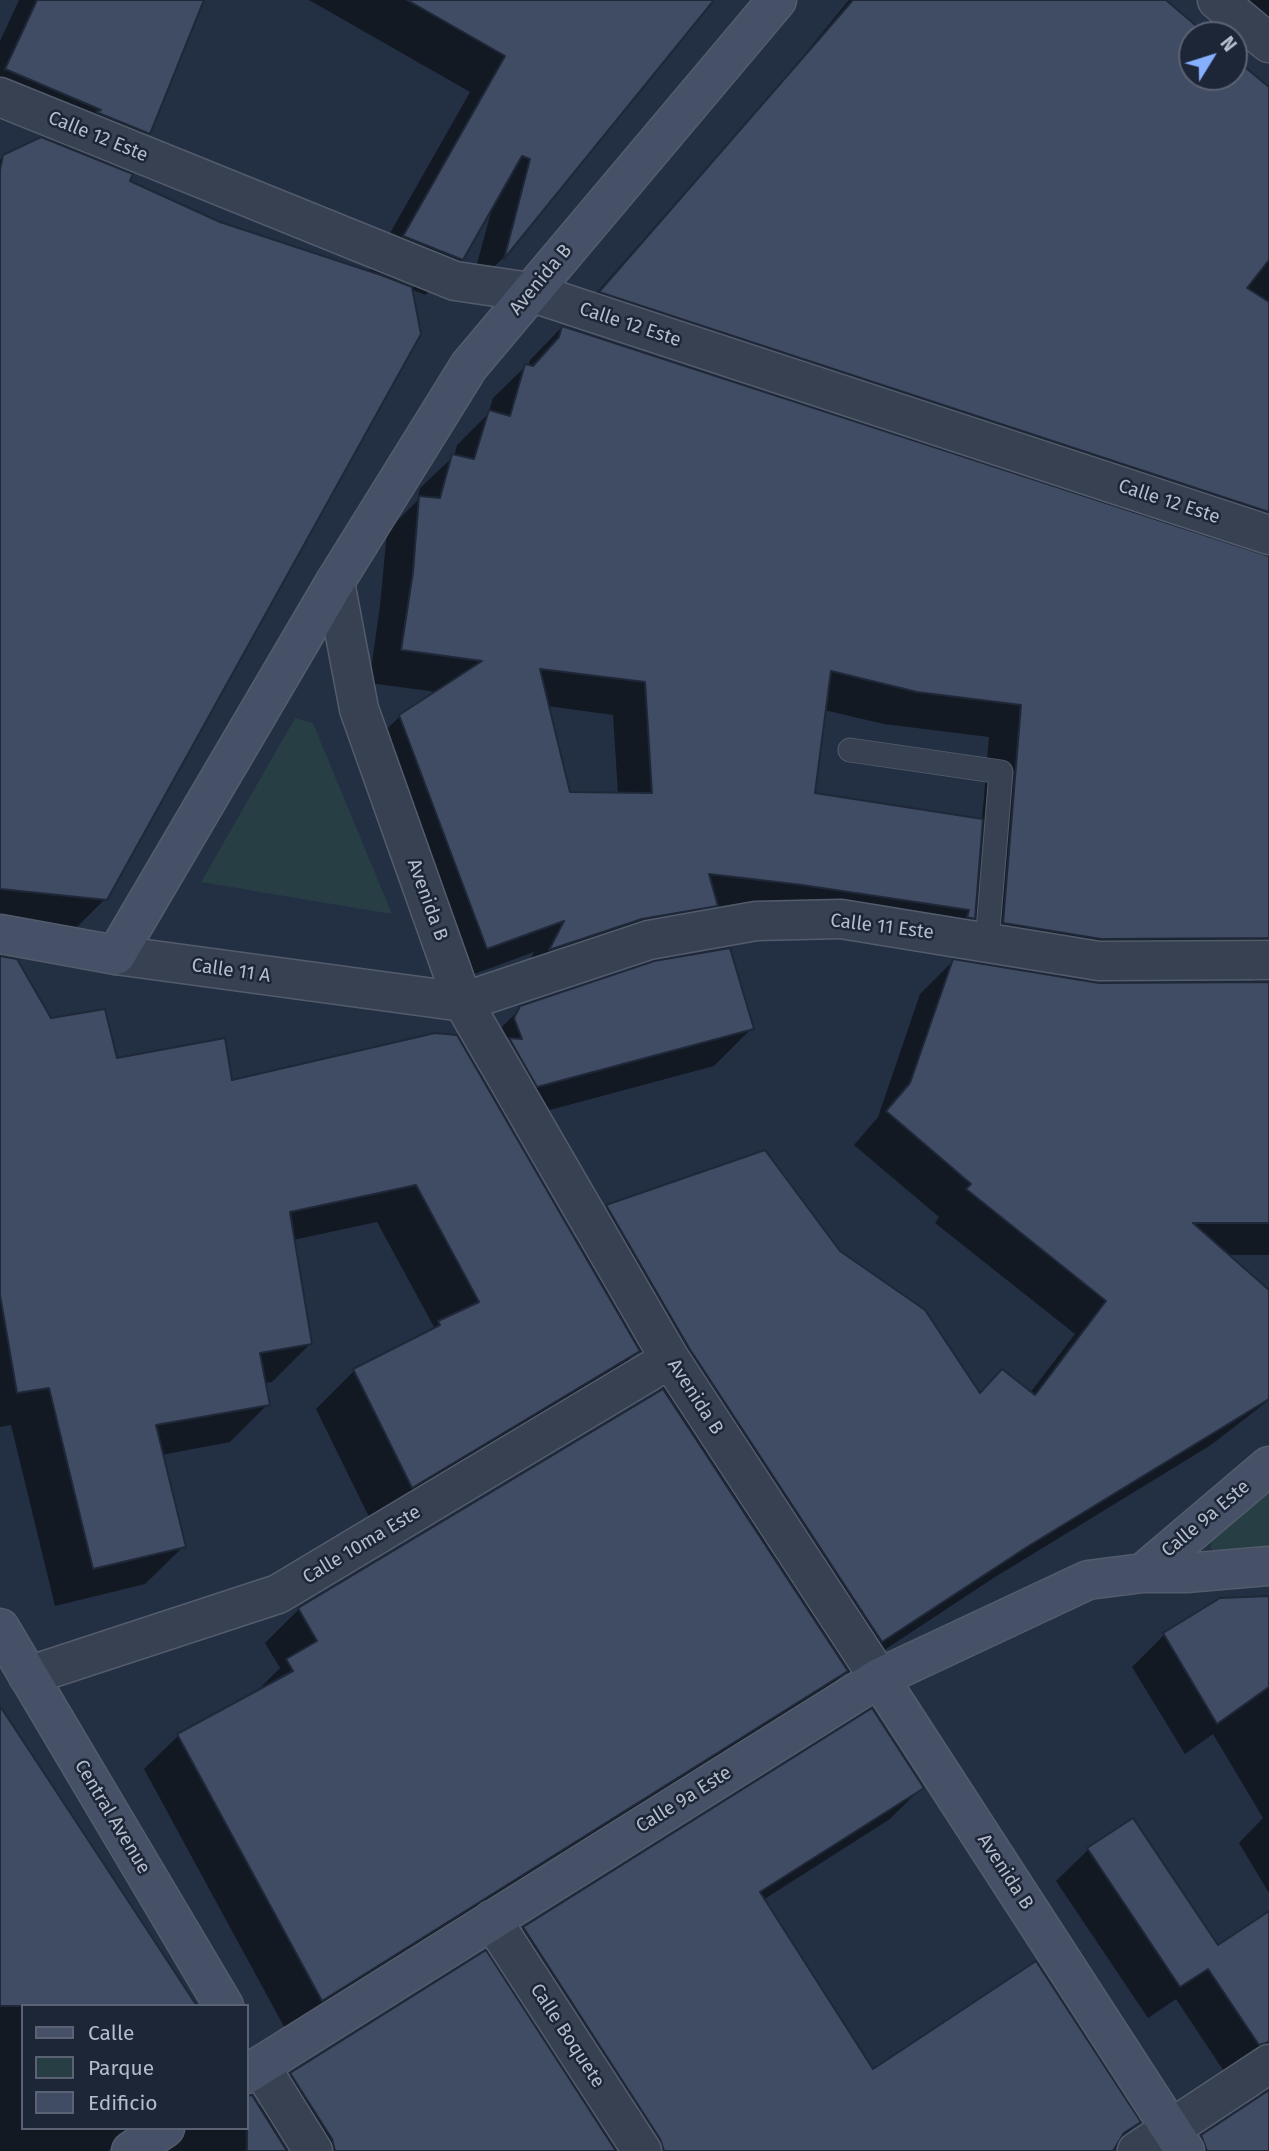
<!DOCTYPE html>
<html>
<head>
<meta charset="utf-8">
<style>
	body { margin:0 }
	#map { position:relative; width:1269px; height:2151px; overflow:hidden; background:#232f43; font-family:"Fira Sans",sans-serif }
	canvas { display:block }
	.legend { position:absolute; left:21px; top:2004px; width:228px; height:126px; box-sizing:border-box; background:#1d2637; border:2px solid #5a6273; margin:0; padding:9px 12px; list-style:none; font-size:21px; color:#b5bdcc }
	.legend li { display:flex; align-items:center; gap:14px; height:35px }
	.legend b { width:35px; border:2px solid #5a6273 }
	.north { position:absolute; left:1178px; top:21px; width:70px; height:70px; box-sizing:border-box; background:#1d2637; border:2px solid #5a6273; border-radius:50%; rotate:52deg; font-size:19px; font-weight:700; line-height:28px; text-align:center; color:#b5bdcc }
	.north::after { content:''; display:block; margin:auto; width:24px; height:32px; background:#87afff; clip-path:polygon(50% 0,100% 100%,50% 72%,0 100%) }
</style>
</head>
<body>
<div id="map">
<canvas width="1269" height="2151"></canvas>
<ul class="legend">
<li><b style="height:9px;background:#465066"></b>Calle</li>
<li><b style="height:19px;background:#263e44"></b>Parque</li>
<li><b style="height:19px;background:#404c63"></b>Edificio</li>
</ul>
<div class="north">N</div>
</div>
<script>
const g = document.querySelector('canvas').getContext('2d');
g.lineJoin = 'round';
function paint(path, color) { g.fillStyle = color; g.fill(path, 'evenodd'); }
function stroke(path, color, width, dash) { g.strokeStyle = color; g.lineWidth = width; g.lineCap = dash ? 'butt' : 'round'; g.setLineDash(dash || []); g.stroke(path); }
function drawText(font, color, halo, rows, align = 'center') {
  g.font = font + ' "Fira Sans",sans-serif'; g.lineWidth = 5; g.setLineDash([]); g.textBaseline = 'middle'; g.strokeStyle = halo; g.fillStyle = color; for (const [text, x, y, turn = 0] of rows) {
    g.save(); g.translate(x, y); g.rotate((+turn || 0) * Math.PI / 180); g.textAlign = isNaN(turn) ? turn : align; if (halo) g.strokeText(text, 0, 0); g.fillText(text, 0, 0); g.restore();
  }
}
const green = new Path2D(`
	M295,718l18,5 79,191 -191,-32z
	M1269,1492v59l-44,5 -15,-8 4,-12z`);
const shadow = new Path2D(`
	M19,0h182l-53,133 -35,35 15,14 92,41 148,49 102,-180 -161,-92h403l-209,258 -33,32 22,-82 -30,51 -37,36 -14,-6 -306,610 -31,31 -74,-8v-762l4,-4 48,-12 1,-4 -53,-22v-77z
	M849,0h312l42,35h-11v42h42v-16l32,26 3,-2v1170h-42l42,37v108l-58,45 -219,134 -144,95 -2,-3 -33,34 -525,329 -144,-265 34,-33 76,-42 26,-26 -15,-25 34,-34 364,-218 -24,-41 -39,39 -227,136 -57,-116 38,-38 74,-38 6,-6 -57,-105 -84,18 18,103 -39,39 -8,1 4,21 -38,38 -69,13 23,91 -39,38 -90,22 -44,-181 -11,2v-469l50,62 65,40 115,22 247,-9 4,-5 2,-22 38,-38 231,20 -38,38 -209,56 69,118 33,-33 232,45 140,142 51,-1 45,-59 -140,-111 4,-6 -85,-72 24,-28 42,-123 33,-33 146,24 159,-1 -12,-11 -275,-17 3,-39 -34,34 -171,-34 -250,64 15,-29 -79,29 -88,-232 33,-33 37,-24 -68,-9 11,-77 7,-75 30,-30 3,-13 34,-32 3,-11 31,-31 5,-16 33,-32h2l2,-6 32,-33 691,226 -10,-6 -675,-222 213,-242zM547,706l66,9 5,79h-50zM824,710l60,14 105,13 -7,83 -169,-25z
	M1232,0h37v31z
	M1269,1598v295l-30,-50 24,-25 -50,-84 -28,20 -53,-87 32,-32z
	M0,1709l23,297v122h224v-32h4l7,11 33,-33 200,-113 33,-33 348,-218 50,77 -32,32 -127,81 109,171 266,51 -23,24 -1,5h-961l-34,-10 -11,10h-108z
	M1088,1850l129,97 52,-34v238h-82l15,-14 57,-38 1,-4 -4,-11 -29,-8 -51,-77 -28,19 -92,-137z`);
const building = new Path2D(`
	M37,0h167l-54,134 -54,-22 5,-2 -96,-41z
	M407,0h307l-210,259 26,-100 -8,-3 -59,104 -60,-24 102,-180z
	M853,0h313l41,35h-15v42h42v-19l35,29v173l-22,28 22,14v210l-670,-220z
	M41,137l92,37 -3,7 90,41 161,53 31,12 9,47 -314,566 -107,-11v-719l3,-15z
	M562,326l707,230v382l-168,1 -98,-16 18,-218 -104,-13 -86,-21 -16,122 168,26 -8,100 -8,-2 2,-7 -167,-25 -93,-11 9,32 -76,13 -93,31 15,-29 -77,28 -88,-234 83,-54 -81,-11 12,-78 6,-76 21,2 12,-44 22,5 15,-49 21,6 15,-52 8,2 26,-29zM540,669l105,13 7,111 -82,-1z
	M730,948l24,81 -217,58 -28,-49 13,1 -8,-21 6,-12 134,-45z
	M0,956l17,3 34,59 54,-9 12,49 108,-20 7,42 203,-47 22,2 183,316 -228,137 -59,-119 87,-44 -2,-4 41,-19 -63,-117 -126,27 22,132 -52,9 10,52 -114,20 30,122 -93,22 -44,-181 -32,5 -17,-98z
	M953,959l146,24 170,-1v241h-76l76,67v109l-242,148 -145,95 -193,-294 -83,-143 159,-55 75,101 85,59 55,83 22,-24 33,26 71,-94 -140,-112 5,-5 -85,-73 24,-28z
	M663,1389l185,282 -526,330 -145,-267 116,-63 -7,-12 31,-18 -19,-33z
	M1269,1596v91l-52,37 -54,-91 57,-35z
	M0,1706l121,184 76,116h-197z
	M872,1708l52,80 -164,104 113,177 163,-108 105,161 -17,11 -11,18h-449l-4,-12 -137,-212z
	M1133,1818l85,127 51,-34v131l-10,3 -51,-76 -28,18 -93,-139z
	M486,1950l130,201h-281l-3,-12 -42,-66z
	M1269,2090v61h-62l-6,-16z
	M252,2095l35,56h-40v-55z`);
const lane = new Path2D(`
	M850,750l151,22 -14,170`);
const street = new Path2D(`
	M1217,0l52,43
	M0,97l455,184 75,11 739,243
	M335,582l24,127 104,293 207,357 209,319
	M116,955l347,47 186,-62 107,-19 85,-2 258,42 170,-1
	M28,1676l250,-82 392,-235
	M492,1920l150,231
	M260,2066l53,85
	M1137,2151l132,-87`);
const secondary = new Path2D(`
	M0,934l116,21 219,-373 134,-216 308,-366
	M1143,1573l126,-107
	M0,1628l224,378
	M879,1678l306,473
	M247,2074l632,-396 209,-98 55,-7h43l83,-7
	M131,2151l34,-23`);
const streetNames = [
	["Calle 12 Este",98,137,22],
	["Avenida B",541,280,-50],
	["Calle 12 Este",630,325,18],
	["Calle 12 Este",1169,502,18],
	["Avenida B",427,900,70],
	["Calle 11 Este",882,927,7],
	["Calle 11 A",231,971,8],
	["Avenida B",695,1397,57],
	["Calle 9a Este",1206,1519,-40],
	["Calle 10ma Este",362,1545,-31],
	["Calle 9a Este",684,1800,-32],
	["Central Avenue",112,1817,59],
	["Avenida B",1005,1872,57],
	["Calle Boquete",567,2036,57]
];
paint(green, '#263e44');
paint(shadow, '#0007');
paint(building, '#404c63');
stroke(building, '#1f2839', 2);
stroke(lane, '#535c6c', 25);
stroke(street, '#535c6c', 41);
stroke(secondary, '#535c6c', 41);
stroke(lane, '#384152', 23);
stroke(street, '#384152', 38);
stroke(secondary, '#465066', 38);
drawText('19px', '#b5bdcc', '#1d2637', streetNames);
</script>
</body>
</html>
